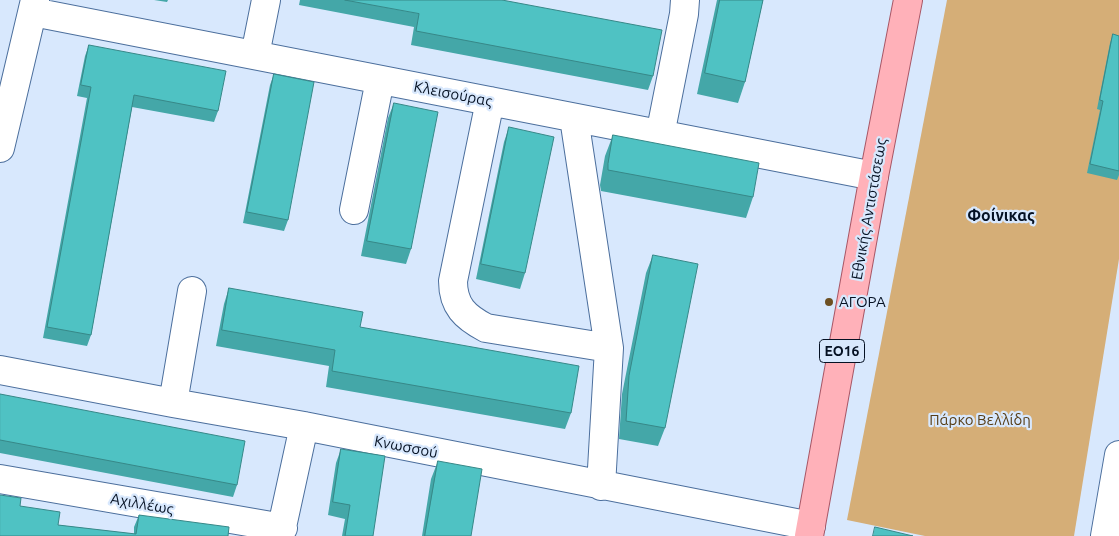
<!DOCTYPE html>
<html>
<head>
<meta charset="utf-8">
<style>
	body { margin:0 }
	canvas { display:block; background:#d8e8fd }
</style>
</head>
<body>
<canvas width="1119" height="536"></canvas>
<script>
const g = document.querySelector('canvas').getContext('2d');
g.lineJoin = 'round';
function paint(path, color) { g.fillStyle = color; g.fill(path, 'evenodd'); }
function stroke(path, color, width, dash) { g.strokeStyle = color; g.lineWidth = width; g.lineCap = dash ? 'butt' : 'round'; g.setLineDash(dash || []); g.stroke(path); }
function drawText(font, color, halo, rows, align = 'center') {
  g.font = font + ' Ubuntu,sans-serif'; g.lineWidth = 4.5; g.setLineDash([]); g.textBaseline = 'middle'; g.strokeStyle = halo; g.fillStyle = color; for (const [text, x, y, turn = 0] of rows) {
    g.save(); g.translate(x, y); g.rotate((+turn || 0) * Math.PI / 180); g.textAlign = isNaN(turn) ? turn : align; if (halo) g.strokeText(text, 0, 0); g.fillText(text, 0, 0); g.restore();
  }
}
const green = new Path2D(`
	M947,0h172v259l-45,277h-149l-78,-16z`);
const street = new Path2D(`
	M33,12l841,164
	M255,55l11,-55
	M490,101l-37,180c0,25 12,36 33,47l123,20
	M574,118l35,230 -8,138
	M660,135l24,-121 1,-14
	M0,148l35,-148
	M354,210l26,-130
	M0,370l173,33 131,23 507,100
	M173,403l19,-112
	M0,479l283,49
	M280,536l24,-110
	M1105,536l14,-81`);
const primary = new Path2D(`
	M809,536l65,-360 34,-176`);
const wall = new Path2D(`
	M154,0h14l-1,2z
	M300,0h202l151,76 -5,14 -237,-45 3,-18 -115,-22z
	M717,0h46l-18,82 -7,21 -41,-9z
	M1113,34l6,2v139l-2,5 -30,-7 13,-63 -3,-1 13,-66z
	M89,45l129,66 -4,11 -82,-15 -41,228 -4,11 -44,-8 44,-240 -10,-2 8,-40z
	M274,74l14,146 -4,11 -41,-8 27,-138z
	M394,103l17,146 -5,15 -45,-8 27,-138z
	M509,127l16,146 -5,16 -44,-10 28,-137z
	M613,135l140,62 -7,21 -145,-27 -1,-6 5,-29z
	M653,255l12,173 -7,18 -39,-7 3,-45 24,-121z
	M229,288l131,39 211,86 -6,16 -239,-42 3,-21 -113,-20 8,-42z
	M0,394l237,91 -4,12 -233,-44z
	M341,449l32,87h-31l3,-17 -17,-4 8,-52z
	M438,461l33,75h-49l9,-57z
	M20,506l38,19 76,9v-7l5,-12 89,21h-228z`);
const building = new Path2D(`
	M345,0h157l160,30 -9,46 -237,-45 3,-17z
	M720,0h43l-18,82 -40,-9z
	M1113,34l6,2v135l-29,-7 13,-63 -3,-1z
	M89,45l137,26 -8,40 -84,-16 -43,240 -44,-8 44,-240 -10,-2z
	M274,74l40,8 -26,138 -41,-8z
	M394,103l44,9 -27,137 -44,-8z
	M509,127l45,10 -29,136 -44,-9z
	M613,135l146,28 -6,34 -145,-27v-6z
	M653,255l45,9 -33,164 -39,-7 3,-45z
	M229,288l134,24 -3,15 219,39 -8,47 -239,-42 3,-21 -113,-20z
	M0,394l245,47 -8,44 -237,-45z
	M341,449l44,7 -12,80h-28l5,-31 -17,-3z
	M438,461l44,8 -11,67h-46z
	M0,495l21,3 -1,8 40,6 -2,13 78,9 3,-19 90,12 -1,9h-228z
	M875,527l38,9h-40z`);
const markers = [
	[829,302,5,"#6d5023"]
];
const shields = [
	[842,351,45]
];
const shieldNames = [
	["ΕΟ16",842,351]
];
const streetNames = [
	["Κλεισούρας",453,94,11],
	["Εθνικής Αντιστάσεως",869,209,-80],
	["Κνωσσού",406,447,11],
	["Αχιλλέως",142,504,10]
];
const poiNames = [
	["ΑΓΟΡΑ",839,302]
];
const parkNames = [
	["Πάρκο Βελλίδη",980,420]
];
const neighbourhoodNames = [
	["Φοίνικας",1001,216]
];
paint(green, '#d5ae77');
stroke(street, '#4c6f9d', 30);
stroke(primary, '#a85766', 30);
stroke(street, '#fff', 28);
stroke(primary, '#ffb1b9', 28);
paint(wall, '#44a7a8');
paint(building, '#4fc2c3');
stroke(building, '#378888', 1);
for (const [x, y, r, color] of markers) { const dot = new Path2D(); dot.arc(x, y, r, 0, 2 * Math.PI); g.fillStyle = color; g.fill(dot); stroke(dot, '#d8e8fd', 2); }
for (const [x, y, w] of shields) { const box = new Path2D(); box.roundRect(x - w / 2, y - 11.5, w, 23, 4); g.fillStyle = '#d8e8fd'; g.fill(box); stroke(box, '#051123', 1); }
drawText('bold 14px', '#051123', null, shieldNames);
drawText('15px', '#051123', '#d8e8fd', streetNames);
drawText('15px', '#051123', '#d8e8fd', poiNames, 'left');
drawText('15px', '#573e18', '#d8e8fd', parkNames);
drawText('bold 16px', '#051123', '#d8e8fd', neighbourhoodNames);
</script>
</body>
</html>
